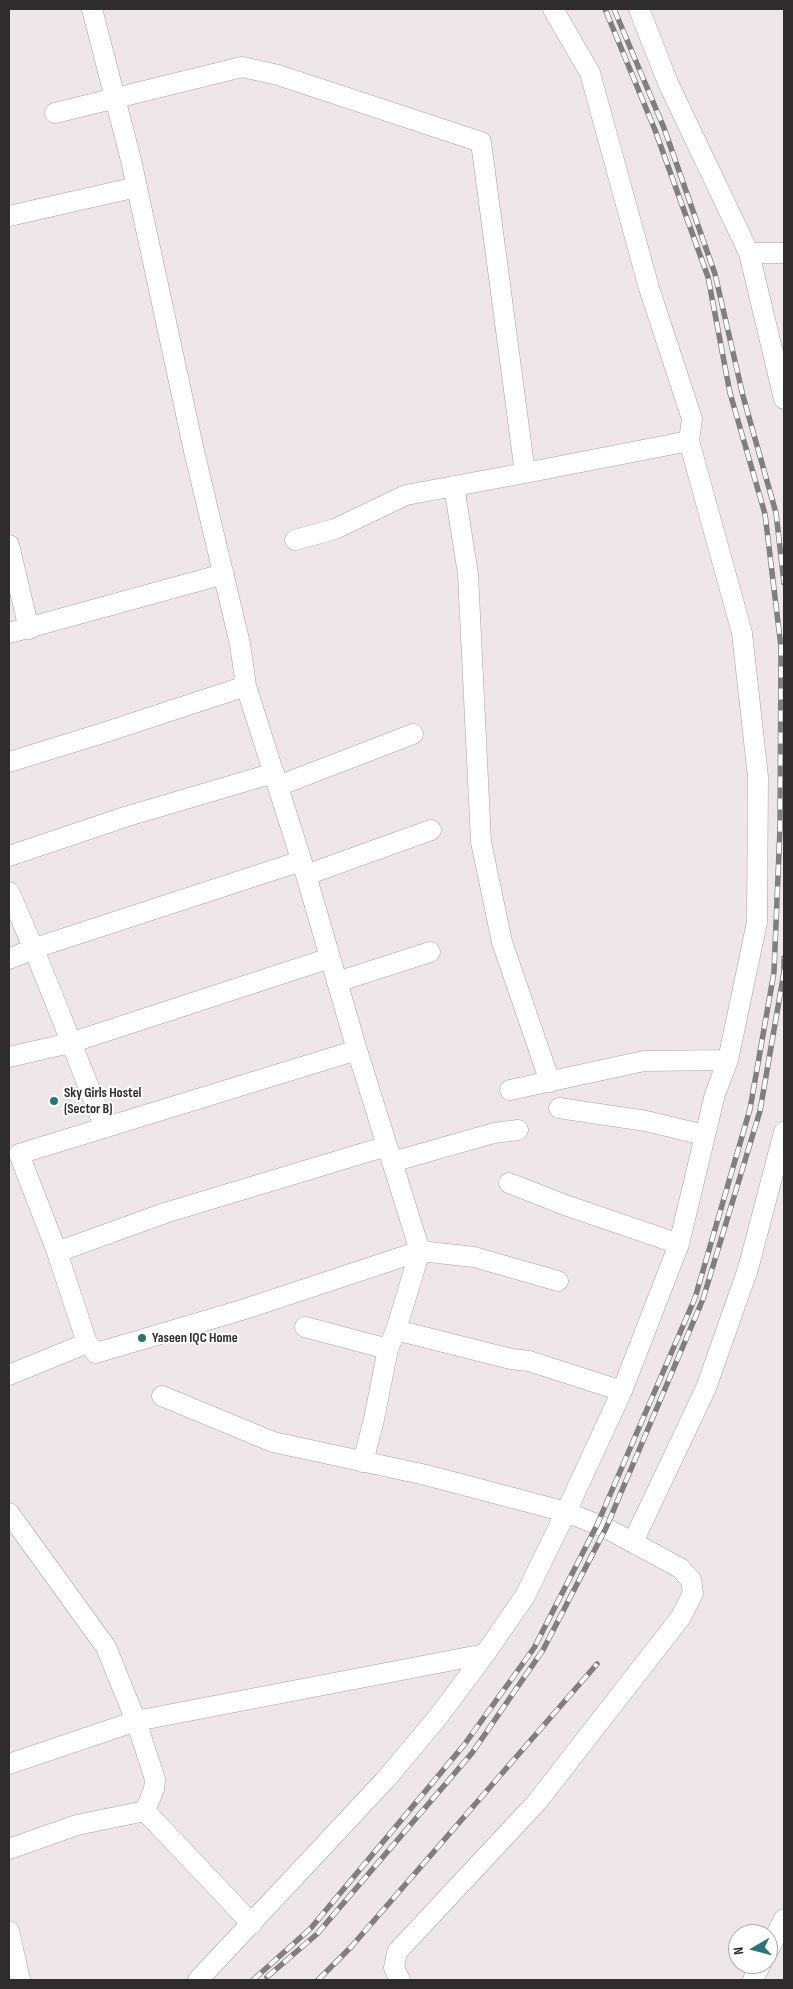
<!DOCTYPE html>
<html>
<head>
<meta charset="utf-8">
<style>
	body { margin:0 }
	#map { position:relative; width:793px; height:1989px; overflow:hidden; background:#eee6e8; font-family:"Sofia Sans Condensed",sans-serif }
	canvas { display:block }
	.frame { position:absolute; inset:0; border:10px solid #2e2c2c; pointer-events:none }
	.north { position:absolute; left:728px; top:1924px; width:50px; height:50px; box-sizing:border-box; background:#fff; border:1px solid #ababab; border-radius:50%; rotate:262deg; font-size:14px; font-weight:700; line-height:20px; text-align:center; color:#2e2c2c }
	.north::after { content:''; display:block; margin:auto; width:18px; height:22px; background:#29737b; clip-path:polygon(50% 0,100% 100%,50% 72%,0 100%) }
</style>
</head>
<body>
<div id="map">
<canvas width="793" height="1989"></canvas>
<div class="frame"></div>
<div class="north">N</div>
</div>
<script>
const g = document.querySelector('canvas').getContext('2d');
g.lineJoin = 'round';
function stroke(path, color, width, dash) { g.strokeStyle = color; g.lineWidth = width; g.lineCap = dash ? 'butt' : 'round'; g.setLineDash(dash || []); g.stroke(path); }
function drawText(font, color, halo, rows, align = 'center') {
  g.font = font + ' "Sofia Sans Condensed",sans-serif'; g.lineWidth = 4; g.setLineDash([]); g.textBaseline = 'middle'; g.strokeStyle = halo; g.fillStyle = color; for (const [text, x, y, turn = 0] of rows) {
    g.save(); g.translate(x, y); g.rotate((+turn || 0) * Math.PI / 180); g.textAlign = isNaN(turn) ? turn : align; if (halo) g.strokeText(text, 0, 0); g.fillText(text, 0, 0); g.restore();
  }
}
const minor = new Path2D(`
	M92,9l39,151 63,291 46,193 6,42 60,189 51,175 63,201 -24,79 -8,19 -14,70 -11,43
	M639,9l29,74 81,170 35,146
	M55,113l187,-46 36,8 203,67 44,331 164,-32
	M9,216l128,-29
	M749,253h35
	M454,486l14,88 13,268 21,100 48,140
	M295,540l40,-11 71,-34 119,-22
	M9,545l20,84
	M9,633l215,-59
	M9,762l94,-29 143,-47
	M278,786l135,-52
	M9,856l119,-40 146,-43
	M306,875l125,-45
	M9,892c35,77 64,157 96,236
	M9,959l26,-11 266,-87
	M337,982l93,-30
	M9,1057l61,-14 260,-85
	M510,1090l134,-29 84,-1
	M559,1108l87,13 58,14
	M392,1162l102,-29 24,-3
	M509,1183l56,22 114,39
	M57,1252l-38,-98 338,-104
	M305,1327l83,22
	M396,1330l115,29 18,2 93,30
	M87,1343l-30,-91 108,-39 222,-67
	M9,1375l78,-32 9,10 149,-44 175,-58 54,6 84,24
	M162,1396l111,46 153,33 140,37 40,16 74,40 11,12 2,13 -12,24 -144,185 -140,150 -3,16 6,12
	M9,1513l97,134 30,74 19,58 -1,10 -9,22 107,113
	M633,1542l73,-154 42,-119 36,-137
	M9,1764l127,-43 349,-67
	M9,1849l68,-24 68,-14
	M9,1931l11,49
	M768,1951l16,-32
	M198,1980l189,-202 51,-61 47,-63 40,-58 41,-84 56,-121 57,-147 36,-150 13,-34 29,-138 1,-145 -16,-144 -53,-192 3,-22 -43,-131 -59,-215 -37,-64
	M753,1980l8,-16`);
const rail = new Path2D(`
	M614,9l50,119 51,146 28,122 33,117 8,70
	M267,1977l50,-43 155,-181 71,-103 63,-122 97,-229 57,-188 24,-139v-14
	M253,1980l58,-52 153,-183 70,-97 63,-123 98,-227 55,-189 24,-137 6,-144 1,-181 -16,-133 -35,-121 -22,-116 -53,-147 -50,-121
	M318,1980l33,-33 246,-283`);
const markers = [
	[54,1101,5,"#29737b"],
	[142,1338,5,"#29737b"]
];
const poiNames = [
	["Sky Girls Hostel",64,1093],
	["(Sector B)",64,1109],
	["Yaseen IQC Home",152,1338]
];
stroke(minor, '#aaa2a4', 21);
stroke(minor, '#fff', 20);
stroke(rail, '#827d7e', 5.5);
stroke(rail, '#fff', 4, [11]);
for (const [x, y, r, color] of markers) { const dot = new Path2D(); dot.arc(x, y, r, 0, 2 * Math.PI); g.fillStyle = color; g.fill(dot); stroke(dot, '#fff', 2); }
drawText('bold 14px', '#2e2c2c', '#fff', poiNames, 'left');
</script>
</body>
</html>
